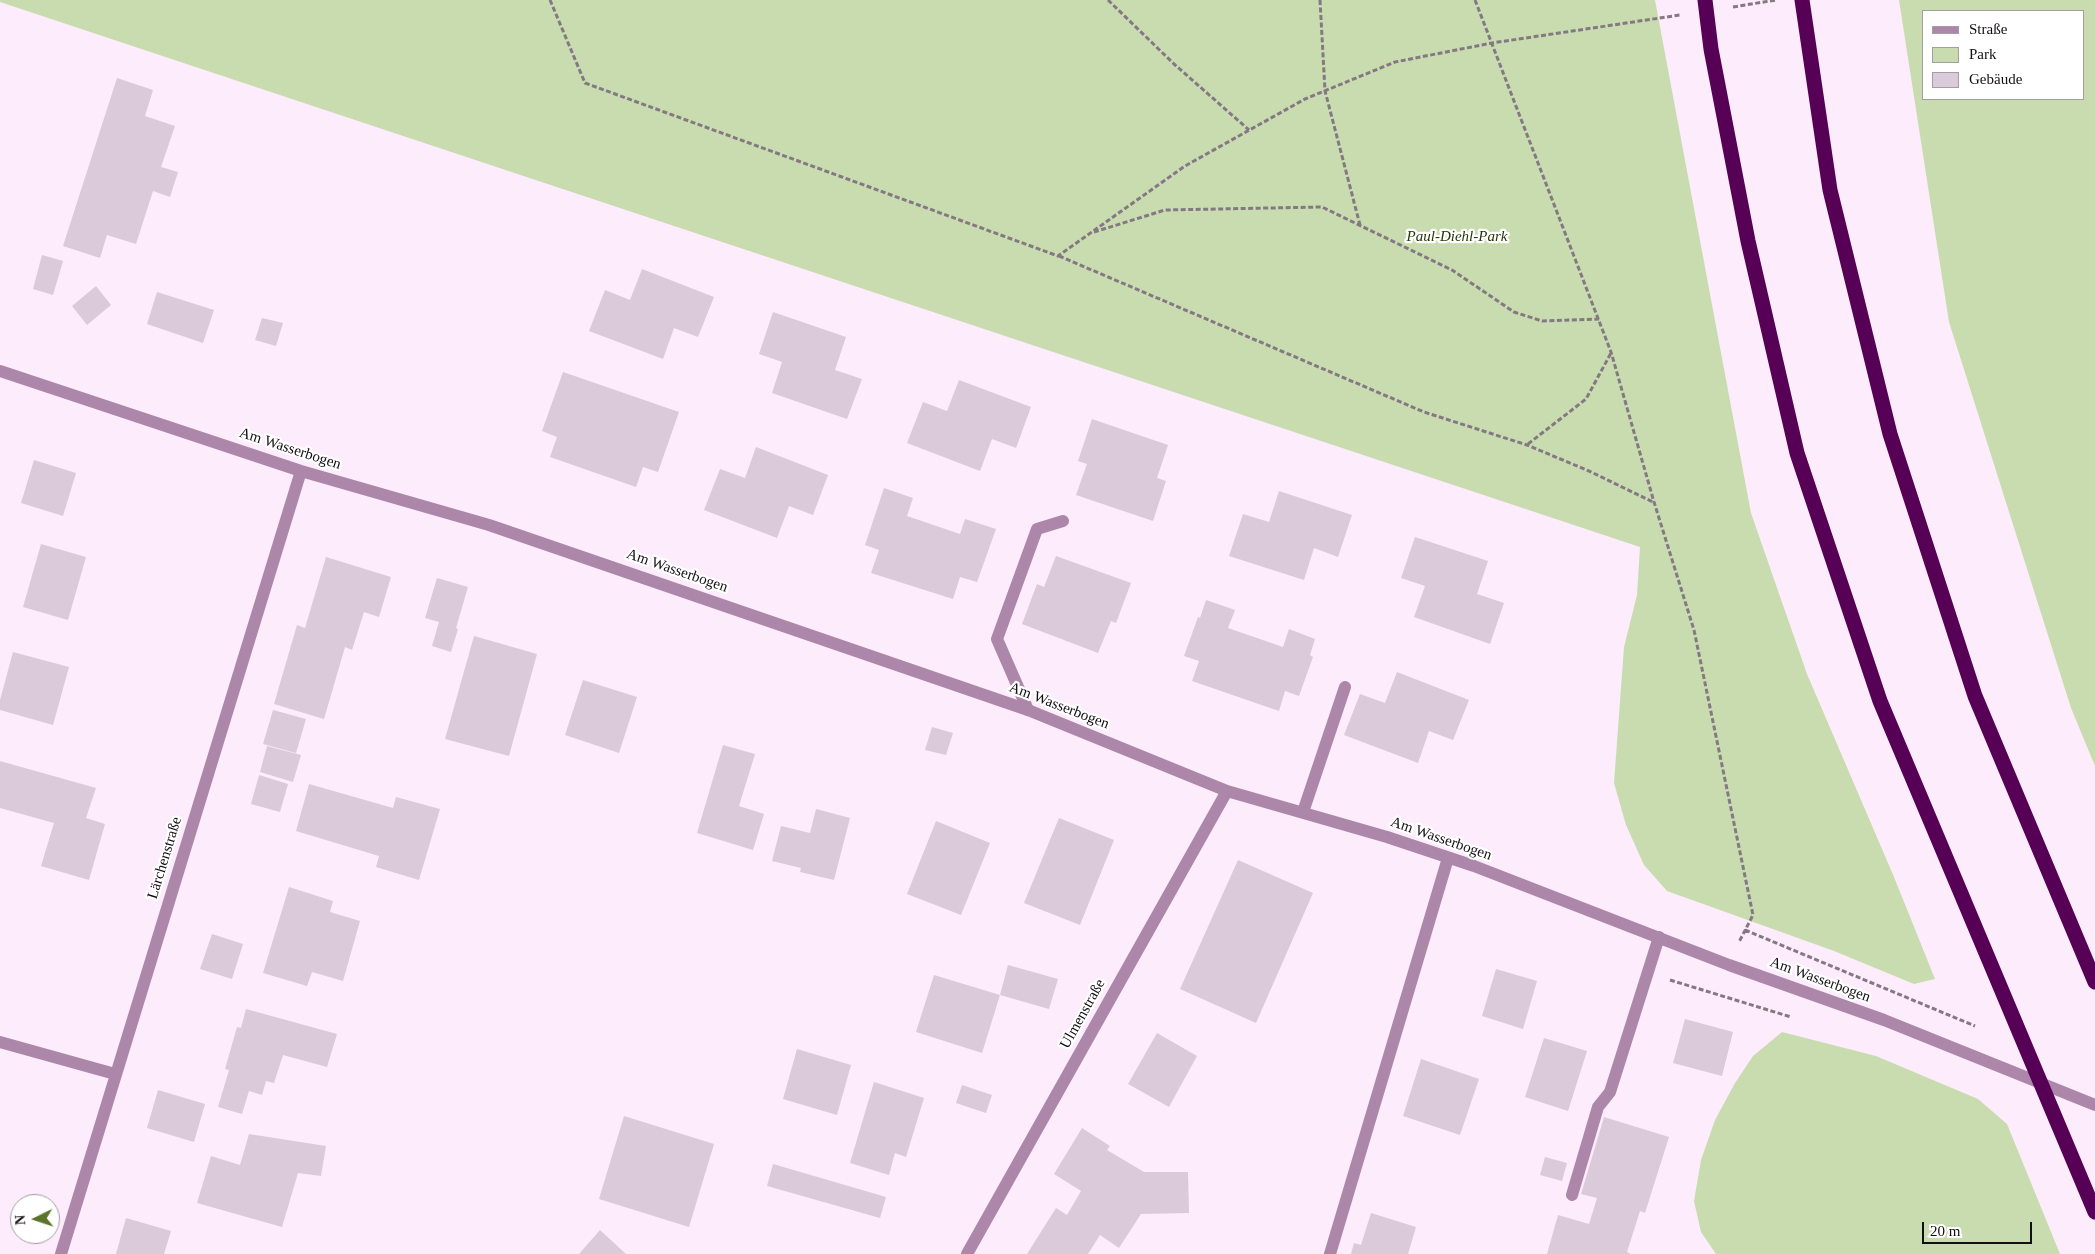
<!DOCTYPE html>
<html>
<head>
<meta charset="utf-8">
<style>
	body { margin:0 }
	#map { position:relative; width:2095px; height:1254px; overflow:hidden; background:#fdecfb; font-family:"Times New Roman",serif }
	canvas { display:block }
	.legend { position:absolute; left:1922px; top:10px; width:162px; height:90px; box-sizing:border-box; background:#fff; border:1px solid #a19fa1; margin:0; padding:6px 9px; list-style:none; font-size:15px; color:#130e13 }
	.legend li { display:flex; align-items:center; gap:10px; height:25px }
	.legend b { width:25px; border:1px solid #a19fa1 }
	.north { position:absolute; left:10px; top:1194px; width:50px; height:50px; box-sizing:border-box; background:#fff; border:1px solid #a19fa1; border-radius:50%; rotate:266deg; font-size:14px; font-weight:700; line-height:20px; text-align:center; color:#130e13 }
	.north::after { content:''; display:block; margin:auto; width:18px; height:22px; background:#5a7529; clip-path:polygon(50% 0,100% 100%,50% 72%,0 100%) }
	.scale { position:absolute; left:1922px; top:1222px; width:110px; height:22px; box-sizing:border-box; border:2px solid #130e13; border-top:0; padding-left:6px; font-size:15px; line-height:18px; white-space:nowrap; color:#130e13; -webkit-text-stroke:4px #fff; paint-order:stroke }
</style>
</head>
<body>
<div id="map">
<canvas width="2095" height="1254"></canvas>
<ul class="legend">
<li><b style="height:6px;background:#ac87aa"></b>Straße</li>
<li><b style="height:14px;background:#c9dcaf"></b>Park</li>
<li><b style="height:14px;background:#dbcad9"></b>Gebäude</li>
</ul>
<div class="north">N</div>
<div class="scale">20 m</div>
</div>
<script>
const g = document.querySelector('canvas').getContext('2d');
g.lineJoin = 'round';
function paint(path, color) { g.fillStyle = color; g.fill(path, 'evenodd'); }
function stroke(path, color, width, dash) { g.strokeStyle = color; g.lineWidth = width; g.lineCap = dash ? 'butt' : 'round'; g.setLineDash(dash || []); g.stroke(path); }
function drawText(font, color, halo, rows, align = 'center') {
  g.font = font + ' "Times New Roman",serif'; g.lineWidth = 4.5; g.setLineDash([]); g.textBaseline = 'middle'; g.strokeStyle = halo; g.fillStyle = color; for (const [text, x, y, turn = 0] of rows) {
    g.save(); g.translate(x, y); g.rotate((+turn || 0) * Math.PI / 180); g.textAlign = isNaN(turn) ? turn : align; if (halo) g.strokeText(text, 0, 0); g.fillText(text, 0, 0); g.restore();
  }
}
const green = new Path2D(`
	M0,0h1655l96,513 56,161 87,203 41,102 -21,5 -80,-33 -167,-60 -23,-26 -18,-40 -12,-42 10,-136 13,-52 3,-48 -1640,-545z
	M1899,0h196v766l-24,-58 -122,-386zM2084,11v88h-160v-88z
	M1782,1032l94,24 102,43 29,25 53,130h-344l-15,-22 -7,-31 7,-41 14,-40 20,-37 18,-27z`);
const building = new Path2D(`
	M117,78l36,12 -8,26 30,10 -14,41 17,5 -8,25 -17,-6 -17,53 -29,-9 -7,23 -37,-12z
	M42,255l21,6 -10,34 -20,-6z
	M642,269l72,28 -16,40 -24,-9 -11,31 -74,-28 16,-41 25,10z
	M96,286l15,19 -24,20 -15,-19z
	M157,292l57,18 -11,33 -56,-19z
	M773,312l73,25 -11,33 27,9 -15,40 -75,-26 10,-31 -23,-8z
	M262,318l21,5 -7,23 -21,-6z
	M563,372l116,40 -21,60 -15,-5 -7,20 -86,-30 7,-20 -15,-6z
	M959,380l72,27 -15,41 -24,-9 -12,32 -73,-28 16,-41 24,9z
	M1092,419l76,26 -11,33 9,3 -13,40 -77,-26 11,-31 -9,-3z
	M756,447l72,28 -15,40 -24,-9 -12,32 -73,-28 16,-41 25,9z
	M34,460l42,13 -13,43 -42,-13z
	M884,488l29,10 -6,18 53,18 5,-15 31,10 -19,53 -17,-5 -7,22 -82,-26 8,-23 -14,-5z
	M1279,491l73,24 -14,42 -24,-9 -10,32 -75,-24 14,-42 26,8z
	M1415,537l73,24 -11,33 27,9 -14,41 -76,-27 11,-31 -24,-8z
	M41,544l45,13 -18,63 -45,-13z
	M1056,556l75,27 -15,40 -5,-2 -13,32 -76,-29 15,-40 7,3z
	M326,557l65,20 -12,40 -15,-5 -12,38 -7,-3 -21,72 -50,-15 23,-79 8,3z
	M437,578l31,9 -12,41 2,1 -7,23 -19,-6 7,-24 -14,-4z
	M1206,600l29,10 -7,18 55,19 6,-18 26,10 -5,16 3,2 -14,39 -14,-5 -6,20 -87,-30 7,-20 -15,-5 14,-39 2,1z
	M474,636l63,18 -28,102 -64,-17z
	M13,652l56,15 -16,58 -53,-15v-10z
	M1397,672l72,28 -16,40 -24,-9 -11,32 -74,-28 16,-41 25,9z
	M583,680l54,17 -18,56 -54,-18z
	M273,710l33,9 -10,34 -33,-9z
	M932,727l21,6 -7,22 -21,-5z
	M723,745l32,9 -16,52 25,8 -11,36 -56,-17z
	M267,746l34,9 -8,27 -33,-10z
	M0,761l96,27 -10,30 19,6 -16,56 -48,-14 13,-43 -54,-15z
	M259,775l29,9 -8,28 -29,-8z
	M309,784l84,24 3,-11 44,12 -21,71 -43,-13 3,-11 -83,-25z
	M816,809l34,9 -16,62 -34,-8 1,-4 -29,-7 9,-35 29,7z
	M1059,818l55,22 -34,85 -56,-22z
	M936,821l54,22 -29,72 -54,-21z
	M1238,860l75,33 -57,130 -76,-34z
	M289,887l44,14 -3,11 30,9 -17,60 -31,-9 -5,14 -44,-13z
	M212,934l31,10 -11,35 -32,-10z
	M1008,965l50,14 -9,30 -49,-14 -18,58 -66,-21 18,-57 66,20z
	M1496,969l41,12 -14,48 -41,-13z
	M246,1009l91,25 -10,33 -44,-12 -9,28 -8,-2 -4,14 -13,-4 -7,23 -24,-7 11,-37 -4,-1 12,-42 4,1z
	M1685,1019l48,13 -11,44 -49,-13z
	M1157,1033l40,23 -28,51 -41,-23z
	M1544,1038l43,13 -19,60 -43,-14z
	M797,1049l54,16 -14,50 -54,-16z
	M1421,1059l58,20 -19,56 -57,-19z
	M874,1082l50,16 -18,59 -11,-4 -6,22 -39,-12z
	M962,1085l30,10 -6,18 -30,-10z
	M158,1090l47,14 -11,38 -47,-14z
	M624,1116l90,28 -25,83 -90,-28z
	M1604,1117l65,20 -24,76 -5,-2 -13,41 4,2h-84l11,-39 31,9 8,-26 -16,-4z
	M1082,1128l28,18 -3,4 37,22h44l1,41 -48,1 -22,34 -19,-13 -12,19h-61l29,-46 11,7 14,-24 -27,-17z
	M249,1134l77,12 -5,30 -23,-3 -16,54 -85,-24 14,-47 29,9z
	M1545,1157l22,6 -5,18 -22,-6z
	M773,1164l113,33 -6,21 -113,-32z
	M1371,1213l45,14 -8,27h-57l3,-11 7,2z
	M126,1218l45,13 -7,23h-48z
	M600,1230l26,24h-47z`);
const path = new Path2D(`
	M550,0l35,83 473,173 127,-90 120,-67 90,-37 97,-19 188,-28
	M1108,0l66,64 75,66
	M1320,0l5,91 35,134
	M1475,0l136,352 43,150 40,128 59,285 -14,27
	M1733,7l43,-7
	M1094,232l71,-22 157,-3 130,63 62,42 28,9 57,-2
	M1059,256l365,156 103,33 62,26 64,31
	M1528,444l58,-45 25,-46
	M1745,930l230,96
	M1670,980l121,37`);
const service = new Path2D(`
	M1028,710l-31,-71 40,-110 26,-8
	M1303,812l42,-125
	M0,1042l115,32
	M1572,1195l26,-88 12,-15 49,-155
	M1330,1254l118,-396`);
const minor = new Path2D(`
	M0,371l301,100 188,54 539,185 199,81 160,46 87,29 255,99 155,55 211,85
	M61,1254l240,-783
	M967,1254l260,-463`);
const motorway = new Path2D(`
	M1705,0l6,49 37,192 49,212 83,248 215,511
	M1802,0l28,190 60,244 85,262 120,286`);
const parkNames = [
	["Paul-Diehl-Park",1457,237]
];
const streetNames = [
	["Am Wasserbogen",290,449,18],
	["Am Wasserbogen",677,571,19],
	["Am Wasserbogen",1059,706,21],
	["Am Wasserbogen",1441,839,19],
	["Lärchenstraße",165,858,-73],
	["Am Wasserbogen",1820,980,20],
	["Ulmenstraße",1083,1014,-61]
];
paint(green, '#c9dcaf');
paint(building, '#dbcad9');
stroke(path, '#847983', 3, [5, 2.5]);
stroke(service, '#ac87aa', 12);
stroke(minor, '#ac87aa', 12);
stroke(motorway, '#560155', 15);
drawText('italic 15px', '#27360a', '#fff', parkNames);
drawText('15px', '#130e13', '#fff', streetNames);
</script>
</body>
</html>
